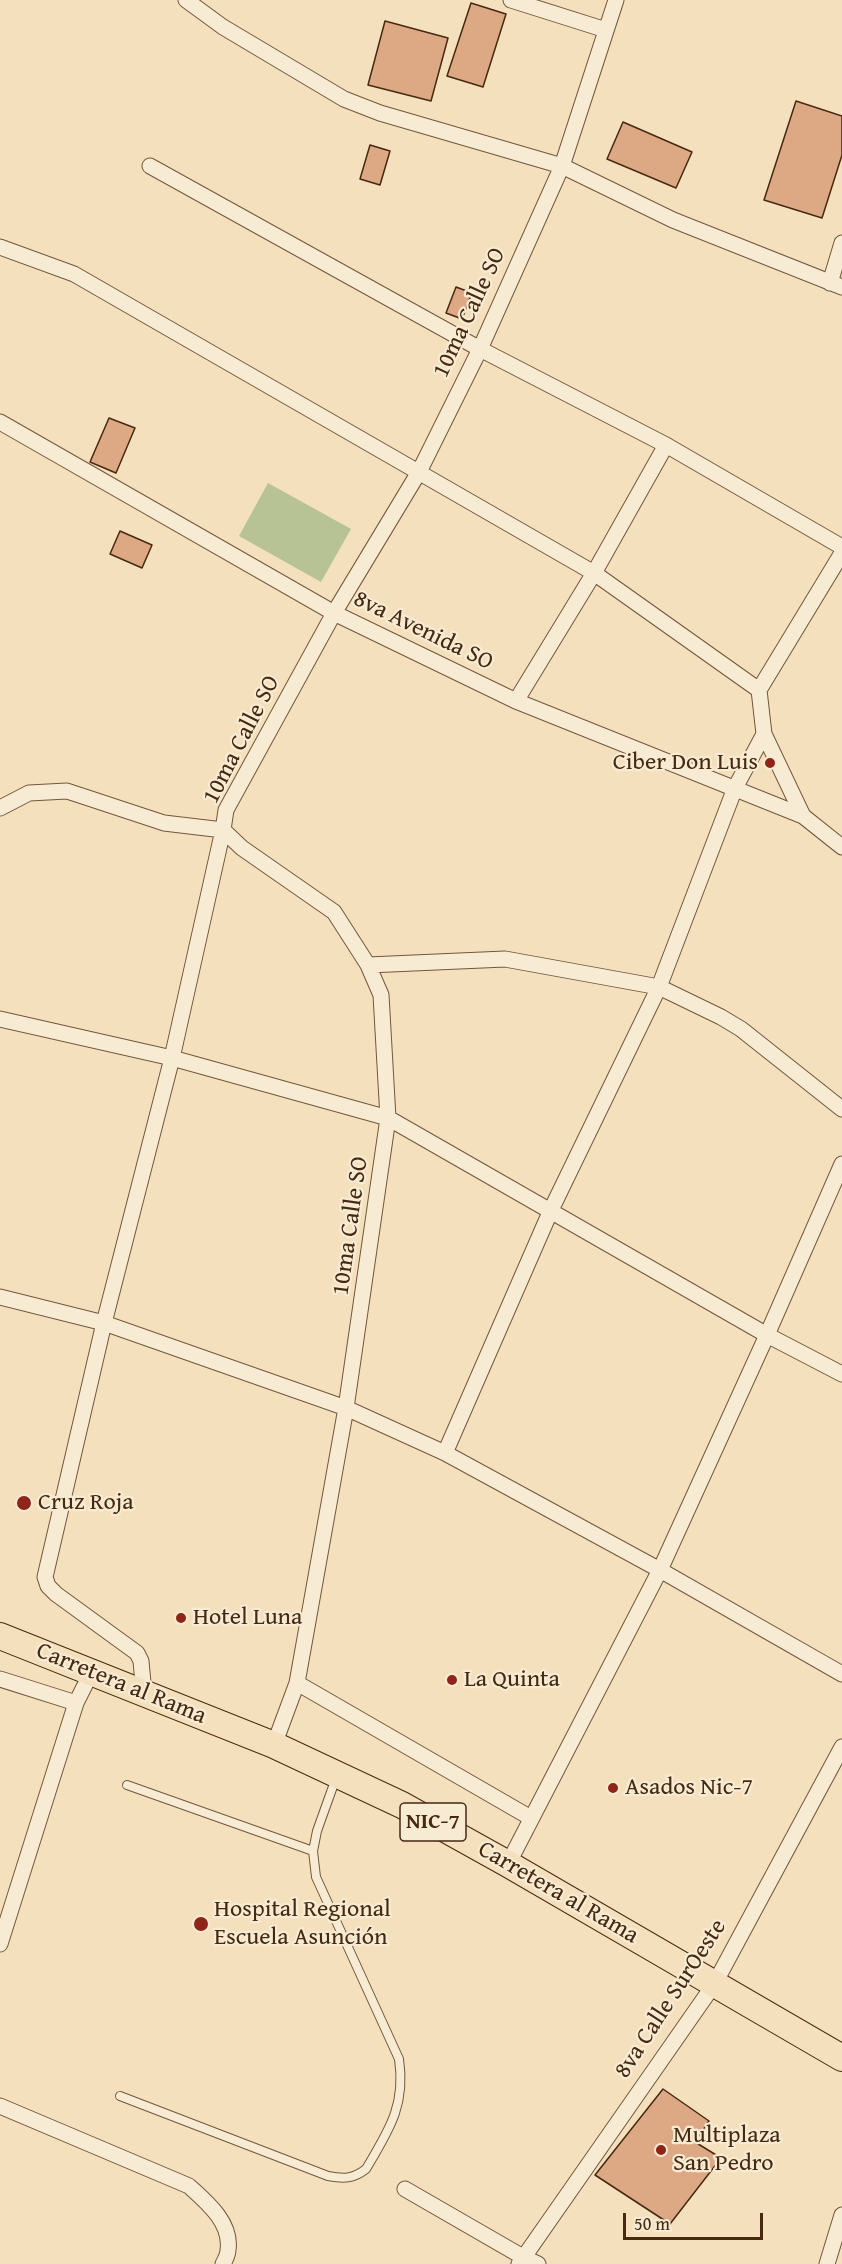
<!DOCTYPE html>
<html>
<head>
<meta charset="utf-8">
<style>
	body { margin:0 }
	#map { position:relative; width:842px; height:2264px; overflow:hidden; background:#f5e0bd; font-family:"Gentium Book Plus",serif }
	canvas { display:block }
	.scale { position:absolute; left:623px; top:2213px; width:140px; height:27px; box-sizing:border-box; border:3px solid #462910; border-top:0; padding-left:8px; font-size:18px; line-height:21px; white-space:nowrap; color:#462910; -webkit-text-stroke:4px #f8ebd4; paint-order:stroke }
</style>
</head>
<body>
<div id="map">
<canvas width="842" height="2264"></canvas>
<div class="scale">50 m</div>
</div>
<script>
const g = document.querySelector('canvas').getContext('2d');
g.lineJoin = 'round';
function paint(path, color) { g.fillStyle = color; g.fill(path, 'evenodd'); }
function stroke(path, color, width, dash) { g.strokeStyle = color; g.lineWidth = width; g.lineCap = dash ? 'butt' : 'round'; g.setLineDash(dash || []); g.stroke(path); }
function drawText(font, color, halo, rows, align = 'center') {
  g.font = font + ' "Gentium Book Plus",serif'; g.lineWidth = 4.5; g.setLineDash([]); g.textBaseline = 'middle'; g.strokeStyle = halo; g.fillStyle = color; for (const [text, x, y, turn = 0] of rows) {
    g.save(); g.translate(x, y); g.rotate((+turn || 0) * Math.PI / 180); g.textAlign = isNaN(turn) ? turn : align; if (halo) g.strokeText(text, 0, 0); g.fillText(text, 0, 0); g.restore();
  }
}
const green = new Path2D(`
	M268,483l83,46 -30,53 -82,-46z`);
const building = new Path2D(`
	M471,3l35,11 -23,73 -36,-11z
	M385,21l63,17 -17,63 -63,-16z
	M796,101l46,15v39l-20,63 -58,-18z
	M623,122l69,30 -16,36 -69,-29z
	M370,145l20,6 -10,34 -20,-6z
	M456,287l16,6 -10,26 -16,-6z
	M109,418l26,10 -19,45 -26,-11z
	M120,531l32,14 -10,23 -32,-14z
	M663,2089l46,32 -14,21 26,16 -51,66 -75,-49z`);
const service = new Path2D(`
	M127,1785l186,66
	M120,2096l208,80c16,3 25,3 38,-7 23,-39 40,-64 33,-110l-83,-182 -3,-26 4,-20 19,-53`);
const minor = new Path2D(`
	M186,0l37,27 121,72 36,14 182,53 111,54 169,67
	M511,0l95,30
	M150,166l330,183 186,96 176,102
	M0,247l74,27 520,299 165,117
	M830,283l12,-40
	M0,422l334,191 182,88 287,115 39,31
	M516,701l78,-128 72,-128
	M0,808l29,-15 38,-2 97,32 59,7 -51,228 -68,265 -59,254 3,9 8,8 81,59 4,8 3,33
	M803,816l-39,-82 -5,-44 83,-137
	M368,965l137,-6 154,28 62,30 20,12 101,80
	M0,1019l172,39 216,60 379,217 75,39
	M0,1297l104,26 242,85 99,45 215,117 182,104
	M445,1453l106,-243 108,-223 76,-199 29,-54
	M0,1679l76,24
	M297,1683l234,135
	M274,1745l23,-62 49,-275 42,-290 -7,-123 -13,-30 -34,-53 -92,-64 -19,-18 3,-20 108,-197 85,-141 61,-123 82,-183 54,-166
	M508,1864l152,-294 107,-235 75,-171
	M0,1944l76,-241 16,-32
	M0,2106l189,80c18,16 43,37 39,64 0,5 -3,10 -5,14
	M405,2189l118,68 15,7
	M519,2264l196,-281 127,-236
	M827,2264l15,-49`);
const trunk = new Path2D(`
	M0,1636l274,109 128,60 106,59 334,194`);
const markers = [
	[770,763,6,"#8f2418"],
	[24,1503,8,"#8f2418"],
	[181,1618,6,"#8f2418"],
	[452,1680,6,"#8f2418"],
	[613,1788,6,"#8f2418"],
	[201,1924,8,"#8f2418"],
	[661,2150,6,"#8f2418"]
];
const shields = [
	[433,1822,66]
];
const shieldNames = [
	["NIC-7",433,1822]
];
const streetNames = [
	["10ma Calle SO",470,313,-65],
	["8va Avenida SO",423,631,26],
	["10ma Calle SO",242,740,-63],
	["10ma Calle SO",351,1226,-82],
	["Carretera al Rama",121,1684,22],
	["Carretera al Rama",558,1893,30],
	["8va Calle SurOeste",671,1999,-57]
];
const poiNames = [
	["Ciber Don Luis",758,763,"right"],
	["Cruz Roja",38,1503],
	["Hotel Luna",193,1618],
	["La Quinta",464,1680],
	["Asados Nic-7",625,1788],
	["Hospital Regional",214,1910],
	["Escuela Asunción",214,1938],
	["Multiplaza",673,2136],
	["San Pedro",673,2164]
];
paint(green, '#b7c394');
paint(building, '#dda985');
stroke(building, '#462910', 1.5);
stroke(service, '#72573b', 10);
stroke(minor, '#72573b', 17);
stroke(trunk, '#462910', 28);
stroke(service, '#f8ebd4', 8);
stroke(minor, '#f8ebd4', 15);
stroke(trunk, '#f5e0bd', 26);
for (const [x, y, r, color] of markers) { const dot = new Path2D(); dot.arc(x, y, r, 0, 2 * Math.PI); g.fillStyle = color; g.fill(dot); stroke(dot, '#f8ebd4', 2); }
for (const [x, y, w] of shields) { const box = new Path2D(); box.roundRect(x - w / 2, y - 19, w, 38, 4.5); g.fillStyle = '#f8ebd4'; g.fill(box); stroke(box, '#462910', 1.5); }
drawText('bold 22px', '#462910', null, shieldNames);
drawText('24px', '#462910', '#f8ebd4', streetNames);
drawText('24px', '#462910', '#f8ebd4', poiNames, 'left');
</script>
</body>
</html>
